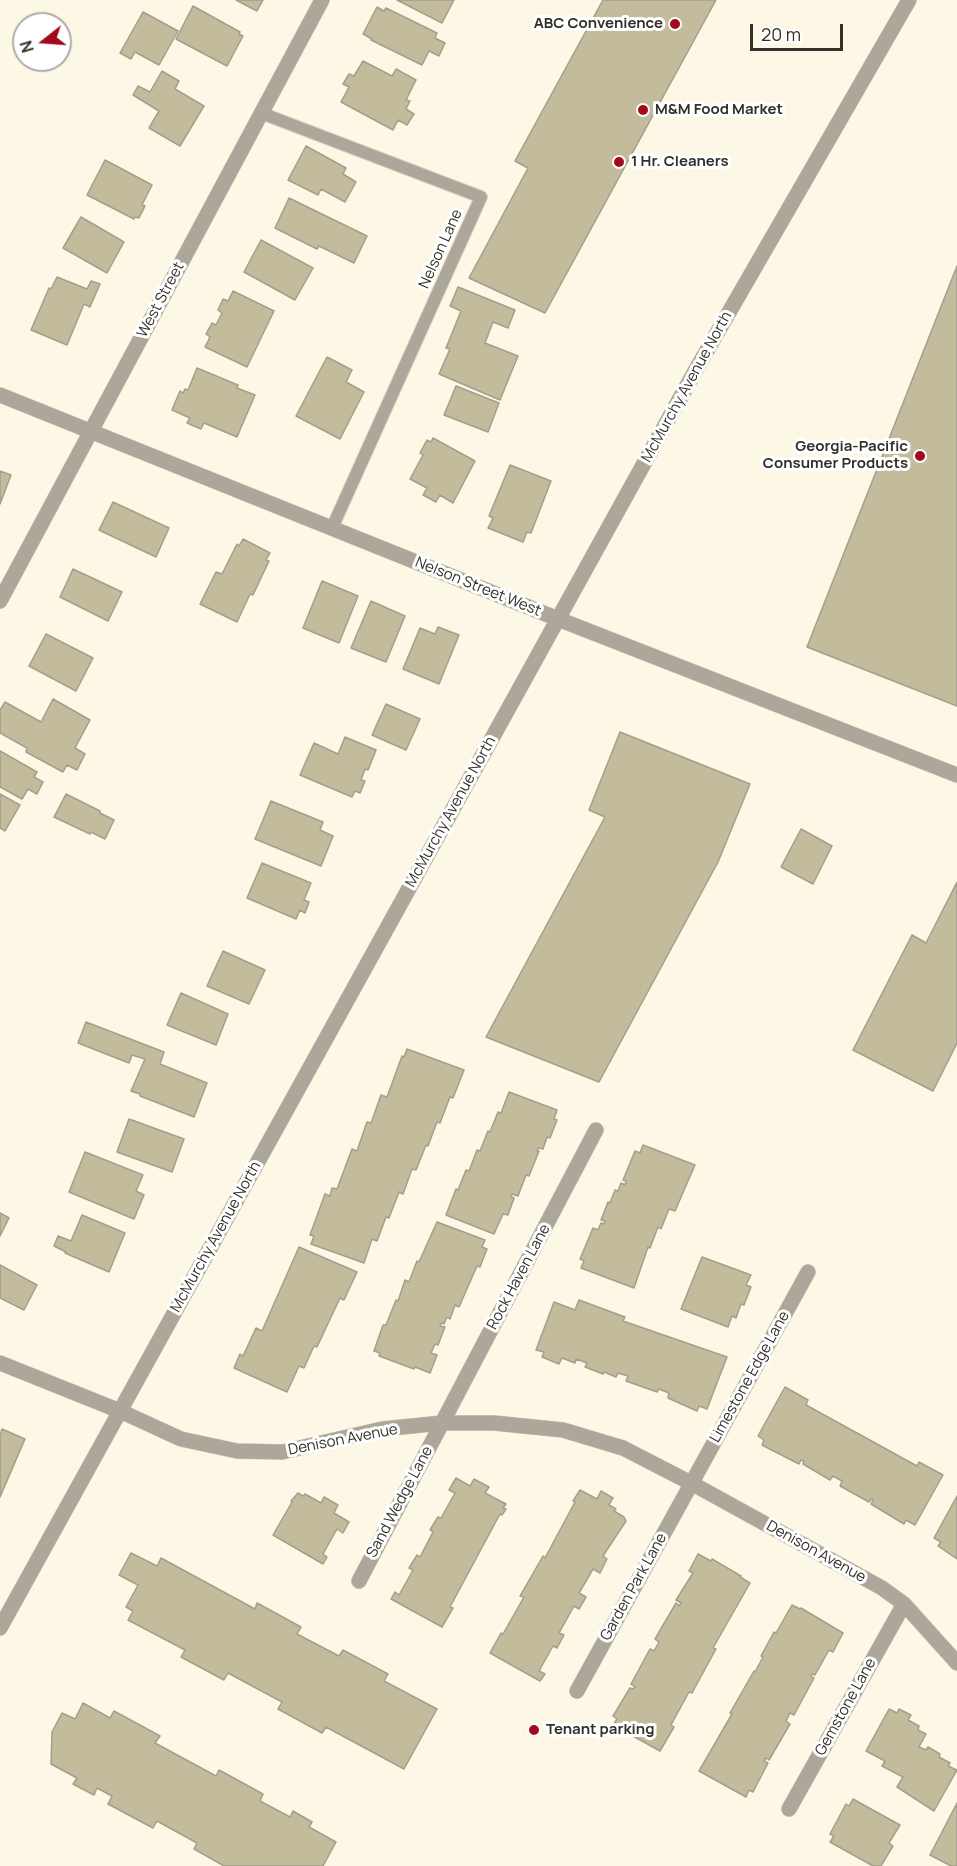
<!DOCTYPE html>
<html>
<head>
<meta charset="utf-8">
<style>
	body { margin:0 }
	#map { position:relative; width:957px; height:1866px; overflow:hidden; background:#fcf8e5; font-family:Manrope,sans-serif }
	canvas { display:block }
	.north { position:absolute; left:12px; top:12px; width:60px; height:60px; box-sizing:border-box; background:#fff; border:2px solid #adaca9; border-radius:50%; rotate:253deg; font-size:16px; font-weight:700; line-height:24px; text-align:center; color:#323029 }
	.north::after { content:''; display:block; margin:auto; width:21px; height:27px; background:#a3081d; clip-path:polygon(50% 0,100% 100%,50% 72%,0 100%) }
	.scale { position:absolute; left:750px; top:24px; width:93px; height:27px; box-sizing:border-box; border:3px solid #323029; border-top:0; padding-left:8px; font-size:18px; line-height:21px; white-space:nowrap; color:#323029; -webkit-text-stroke:4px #fff; paint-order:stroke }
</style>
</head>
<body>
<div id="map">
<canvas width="957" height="1866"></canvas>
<div class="north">N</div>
<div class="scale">20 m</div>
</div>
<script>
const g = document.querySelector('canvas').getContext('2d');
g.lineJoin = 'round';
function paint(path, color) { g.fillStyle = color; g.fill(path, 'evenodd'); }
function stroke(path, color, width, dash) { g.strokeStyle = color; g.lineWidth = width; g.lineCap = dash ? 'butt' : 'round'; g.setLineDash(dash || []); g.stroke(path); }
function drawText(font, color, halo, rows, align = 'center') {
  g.font = font + ' Manrope,sans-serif'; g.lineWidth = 6; g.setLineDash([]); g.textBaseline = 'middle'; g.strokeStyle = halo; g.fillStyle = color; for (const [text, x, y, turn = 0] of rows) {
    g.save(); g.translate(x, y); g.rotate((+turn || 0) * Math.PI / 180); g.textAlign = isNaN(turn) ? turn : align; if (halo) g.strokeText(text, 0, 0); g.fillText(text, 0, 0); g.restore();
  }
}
const building = new Path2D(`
	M236,0h27l-6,11z
	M397,0h57l-12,23z
	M603,0h113l-171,313 -76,-35 59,-110 -13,-7z
	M193,6l47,26 -1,2 4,2 -16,30 -51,-27z
	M377,7l7,4 2,-3 51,25 -2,5 10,5 -6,13 -10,-5 -7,14 -51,-25 1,-1 -9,-5z
	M143,12l35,19 -19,34 -24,-13 -4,7 -11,-6z
	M363,61l29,15 4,-7 20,11 -10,20 4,1 -4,8 8,5 -7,11 -9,-5 -5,10 -52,-28 8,-15 -6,-3 6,-10 5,2z
	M162,71l17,10 -4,8 29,17 -24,40 -31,-18 10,-17 -26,-16 5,-9 12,6z
	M306,146l40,22 -3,6 13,8 -11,20 -24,-13 -3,6 -30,-15z
	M105,160l47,25 -10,20 3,1 -6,12 -4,-1 -1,2 -47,-24z
	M289,198l78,38 -13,27 -35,-17 -2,3 -42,-21z
	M81,217l43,25 -17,31 -44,-25z
	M261,240l52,28 -18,32 -51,-28z
	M957,266v440l-150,-59z
	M57,277l30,12 4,-8 9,3 -10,23 -6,-3 -17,41 -36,-15 18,-42 2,1z
	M458,287l57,23 -7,18 -15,-6 -8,21 33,13 -18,44 -61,-26 11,-25 -4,-1 15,-37 -11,-5z
	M233,291l41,20 -27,56 -42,-20 5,-10 -4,-3 6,-11 4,2 6,-12 -4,-3 5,-11 5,2z
	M327,357l25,13 -6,12 18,10 -24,47 -44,-23z
	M197,368l41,17 -1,3 18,7 -18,42 -33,-14 -3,6 -14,-6 3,-5 -18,-8 8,-19 3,2 2,-4 3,1z
	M456,386l43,17 -11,29 -44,-17z
	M433,438l42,23 -22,42 -13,-8 -4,7 -13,-7 4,-7 -17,-9 13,-24 -3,-2 7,-13 4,2z
	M510,465l41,16 -20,52 -4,-1 -4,10 -35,-14 5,-10 -4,-2z
	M0,471l11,4 -11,29z
	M113,502l56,26 -13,29 -57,-27z
	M243,539l27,14 -4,7 3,1 -16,34 -3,-1 -13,28 -37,-18 16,-32 6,2 15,-30 2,2z
	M73,569l49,23 -14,29 -48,-24z
	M322,581l36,15 -19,47 -36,-15z
	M371,601l34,15 -19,46 -35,-14z
	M438,627l21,8 -20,49 -36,-15 17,-41 15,6z
	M46,634l47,24 -17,33 -47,-25z
	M53,699l37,21 -15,28 10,6 -8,16 -10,-5 -4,7 -37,-20 1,-4 -27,-15v-23l5,-8 36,20z
	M386,704l34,15 -14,31 -34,-15z
	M620,732l130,52 -32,78 -119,220 -113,-45 119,-220 -16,-7z
	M345,737l31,13 -8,20 -3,-1 -4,11 4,1 -5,12 -5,-2 -3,6 -52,-22 14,-32 24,11z
	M0,751l37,21 -3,5 9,5 -6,12 -9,-5 -6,10 -22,-12z
	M0,794l20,11 -15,26 -5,-3z
	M66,794l34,17v2l14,7 -9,19 -14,-7 -1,2 -36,-17z
	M271,801l52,21 -3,8 13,6 -12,30 -66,-27z
	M801,829l31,17 -19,38 -32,-17z
	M262,863l49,20 -7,17 5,2 -4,11 -5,-3 -4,9 -49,-21z
	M957,882v161l-24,48 -80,-41 59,-115 14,8z
	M223,951l42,19 -16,34 -42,-18z
	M181,993l47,21 -12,31 -49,-20z
	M86,1022l78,30 -4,12 47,19 -13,34 -54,-21v-2l-9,-3 14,-32 -13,-4 -3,8 -51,-20z
	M407,1049l57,21 -11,28 -3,-1 -10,26 -3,-1 -9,24 -2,-1 -10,25 -4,-1 -9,25 -4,-2 -10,26 -3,-1 -9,24 -5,-2 -8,24 -53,-19 3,-8 -4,-1 15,-41 5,2 2,-8 5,1 15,-40 5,2 10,-29 4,1 10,-28 6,2 15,-41 2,1z
	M509,1092l48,18 -3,9 3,1 -7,18 -3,-1 -4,12 -5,-1 -1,3h2l-10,25 -3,-1 -8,21 -6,-2 -1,2 3,2 -6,17 -5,-1 -9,20 -48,-19 10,-26 2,1 8,-20 3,1 8,-21 3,1 8,-20 2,1 8,-20 3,1z
	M129,1119l55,20 -12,33 -55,-20z
	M643,1145l52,20 -20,46 -6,-2 -8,20 -3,-2 -8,21 -2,-1 -14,41 -53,-20 3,-7 -4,-2 13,-31 5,2 3,-7 3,1 1,-3 -4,-1 7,-18 2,1 5,-13 3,1 3,-8 4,2 1,-4 -3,-1 12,-29 5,2z
	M85,1152l58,23 -7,16 8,4 -10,24 -65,-27z
	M0,1213l9,5 -9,18z
	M82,1215l43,18 -16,39 -44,-19 1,-1 -12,-6 4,-10 13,5z
	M437,1222l48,18 -3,7 5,2 -7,18 -3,-1 -18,41 -4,-2 -5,14 -3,-2 -3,7 -3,-1 -1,3 5,1 -7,18 -3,-1 -4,9 6,2 -7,18 -15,-6 -1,2 -35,-13 1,-3 -6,-2 9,-26h3l10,-25 2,1 7,-21 4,2 8,-21 2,1z
	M299,1247l58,25 -13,28 -4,-2 -23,49 -3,-1 -10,22 -5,-2 -12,26 -53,-24 6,-14 3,2 13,-28 6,3z
	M702,1257l49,18 -5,10 5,2 -7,18 -3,-1 -5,14 -4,-2 -4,11 -47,-18z
	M0,1265l37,20 -13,25 -24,-12z
	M579,1300l46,17 -2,4 104,36 -20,52 -8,-3 -2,5 -29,-13 1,-5 -10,-4 -2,3 -31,-11 2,-5 -10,-3 -2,4 -12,-5 -1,2 -18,-7 2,-4 -11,-4 -1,4 -13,-5 -3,6 -17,-7 2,-5 -8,-2 18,-48 21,8z
	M785,1387l23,13 -2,5 111,61 2,-4 24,13 -28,50 -9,-5 -2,4 -33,-20 2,-4 -2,-1 -2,3 -29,-16 2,-5 -9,-5 -3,4 -27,-16 1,-3 -3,-1 -2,4 -37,-19 2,-5 -6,-4z
	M2,1429l23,10 -25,58v-62z
	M456,1478l14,8 4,-7 15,8 -4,6 21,11 -3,4 3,1 -4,6 -2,-1 -50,93 3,1 -11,19 -51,-28 4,-7 4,3 14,-25 -4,-2 8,-13 3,2 13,-25 -3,-2 8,-13 3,1 14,-25 -6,-3z
	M580,1490l17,9 4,-8 12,7 -4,7 7,4 -2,2 10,6 2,4 -23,35 4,3 -7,14 -7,-4 -14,24 7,4 -7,12 -5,-3 -15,27 5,2 -7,13 -4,-2 -14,25 6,3 -5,7 -50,-28 11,-20 2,1 21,-37 -4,-1 23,-40 2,2 30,-56 -2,-1z
	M298,1493l5,3 2,-2 16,9 3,-6 14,8 -4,8 15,9 -6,11 -6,-4 -14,25 4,3 -4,7 -50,-29 19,-33 -1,-1z
	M957,1496v63l-19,-13 3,-4 -7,-4z
	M131,1553l26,13 4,-8 94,51 2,-6 44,24 -4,7 42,22 4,-6 45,24 -4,7 53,28 -33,60 -78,-42 -4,6 -44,-24 4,-7 -54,-29 -4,7 -43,-23 4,-7 -57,-30 5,-9 -7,-4 12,-22 -19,-10z
	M698,1554l13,7 1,-2 29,17 -1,1 10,6 -37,65 3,1 -24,44 -3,-1 -18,33 3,2 -14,24 -47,-26 4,-6 -4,-3 17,-28 3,1 2,-2 -4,-3 19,-35 4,2 5,-9 -4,-3 21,-36 3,3 2,-3 -5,-3 17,-27 -4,-2z
	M792,1605l8,4 1,-1 42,25 -10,19 -4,-2 -14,25 -3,-1 -1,2 3,2 -20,37 -4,-2 -4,8 4,3 -21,36 -3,-2 -2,3 4,2 -15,29 -4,-2 -3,7 -47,-26 33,-57 -2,-1 24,-42 1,1 8,-15 -2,-1 13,-24 2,1z
	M83,1703l27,15 4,-7 46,25 -5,7 61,33 3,-6 44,24 -3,7 30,16 3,-6 19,11 -3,5 27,15 -13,24h-99l-30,-17 3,-6 -40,-22 -4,7 -45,-24 4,-8 -15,-8 -3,7 -21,-11 4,-6 -26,-14 1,-32 10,-19 13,6z
	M889,1709l8,4 2,-4 12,6 -3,5 11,6 -1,4 8,4 -7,13 7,3 2,-3 12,7 -1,3 11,6 -2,3 9,4 -23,41 -37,-24 6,-10 -21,-11 3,-5 -19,-10z
	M853,1799l47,26 -11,18 4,3 -12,20h-8l-43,-24 4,-6 -4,-2 16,-30 3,2z
	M957,1803v63h-6l-21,-11z`);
const lane = new Path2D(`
	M261,113l220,84 -149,331`);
const street = new Path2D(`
	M0,395l558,224 399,156
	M0,601l322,-601
	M0,1363l120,48 61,28 56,12 45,1 100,-23 60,-6h52l69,7 60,18 68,35 191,105 22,16 53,59
	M359,1581l237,-451
	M0,1628l694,-1255 215,-373
	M577,1691l231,-419
	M789,1809l115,-205`);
const markers = [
	[675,24,6,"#a3081d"],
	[643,110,6,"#a3081d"],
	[619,162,6,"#a3081d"],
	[920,456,6,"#a3081d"],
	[534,1730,6,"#a3081d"]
];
const poiNames = [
	["ABC Convenience",663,24,"right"],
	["M&M Food Market",655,110],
	["1 Hr. Cleaners",631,162],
	["Georgia-Pacific",908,447,"right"],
	["Consumer Products",908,464,"right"],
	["Tenant parking",546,1730]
];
const streetNames = [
	["Nelson Lane",441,249,-66],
	["West Street",161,300,-62],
	["McMurchy Avenue North",687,387,-61],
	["Nelson Street West",478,587,22],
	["McMurchy Avenue North",451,812,-61],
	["McMurchy Avenue North",216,1237,-61],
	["Rock Haven Lane",519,1277,-62],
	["Limestone Edge Lane",750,1377,-61],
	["Denison Avenue",343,1440,-11],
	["Sand Wedge Lane",400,1502,-62],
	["Denison Avenue",816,1552,29],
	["Garden Park Lane",634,1587,-61],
	["Gemstone Lane",846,1707,-61]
];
paint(building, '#c2bb9c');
stroke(building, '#a39f8e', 1.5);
stroke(lane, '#d8d4c3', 14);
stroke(street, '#d8d4c3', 16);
stroke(lane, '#aca79a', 12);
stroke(street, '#aca79a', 15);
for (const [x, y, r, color] of markers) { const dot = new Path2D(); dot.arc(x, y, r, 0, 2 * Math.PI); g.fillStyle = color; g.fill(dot); stroke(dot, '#fff', 2); }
drawText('bold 15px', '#323029', '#fff', poiNames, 'left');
drawText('15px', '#323029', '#fff', streetNames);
</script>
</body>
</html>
